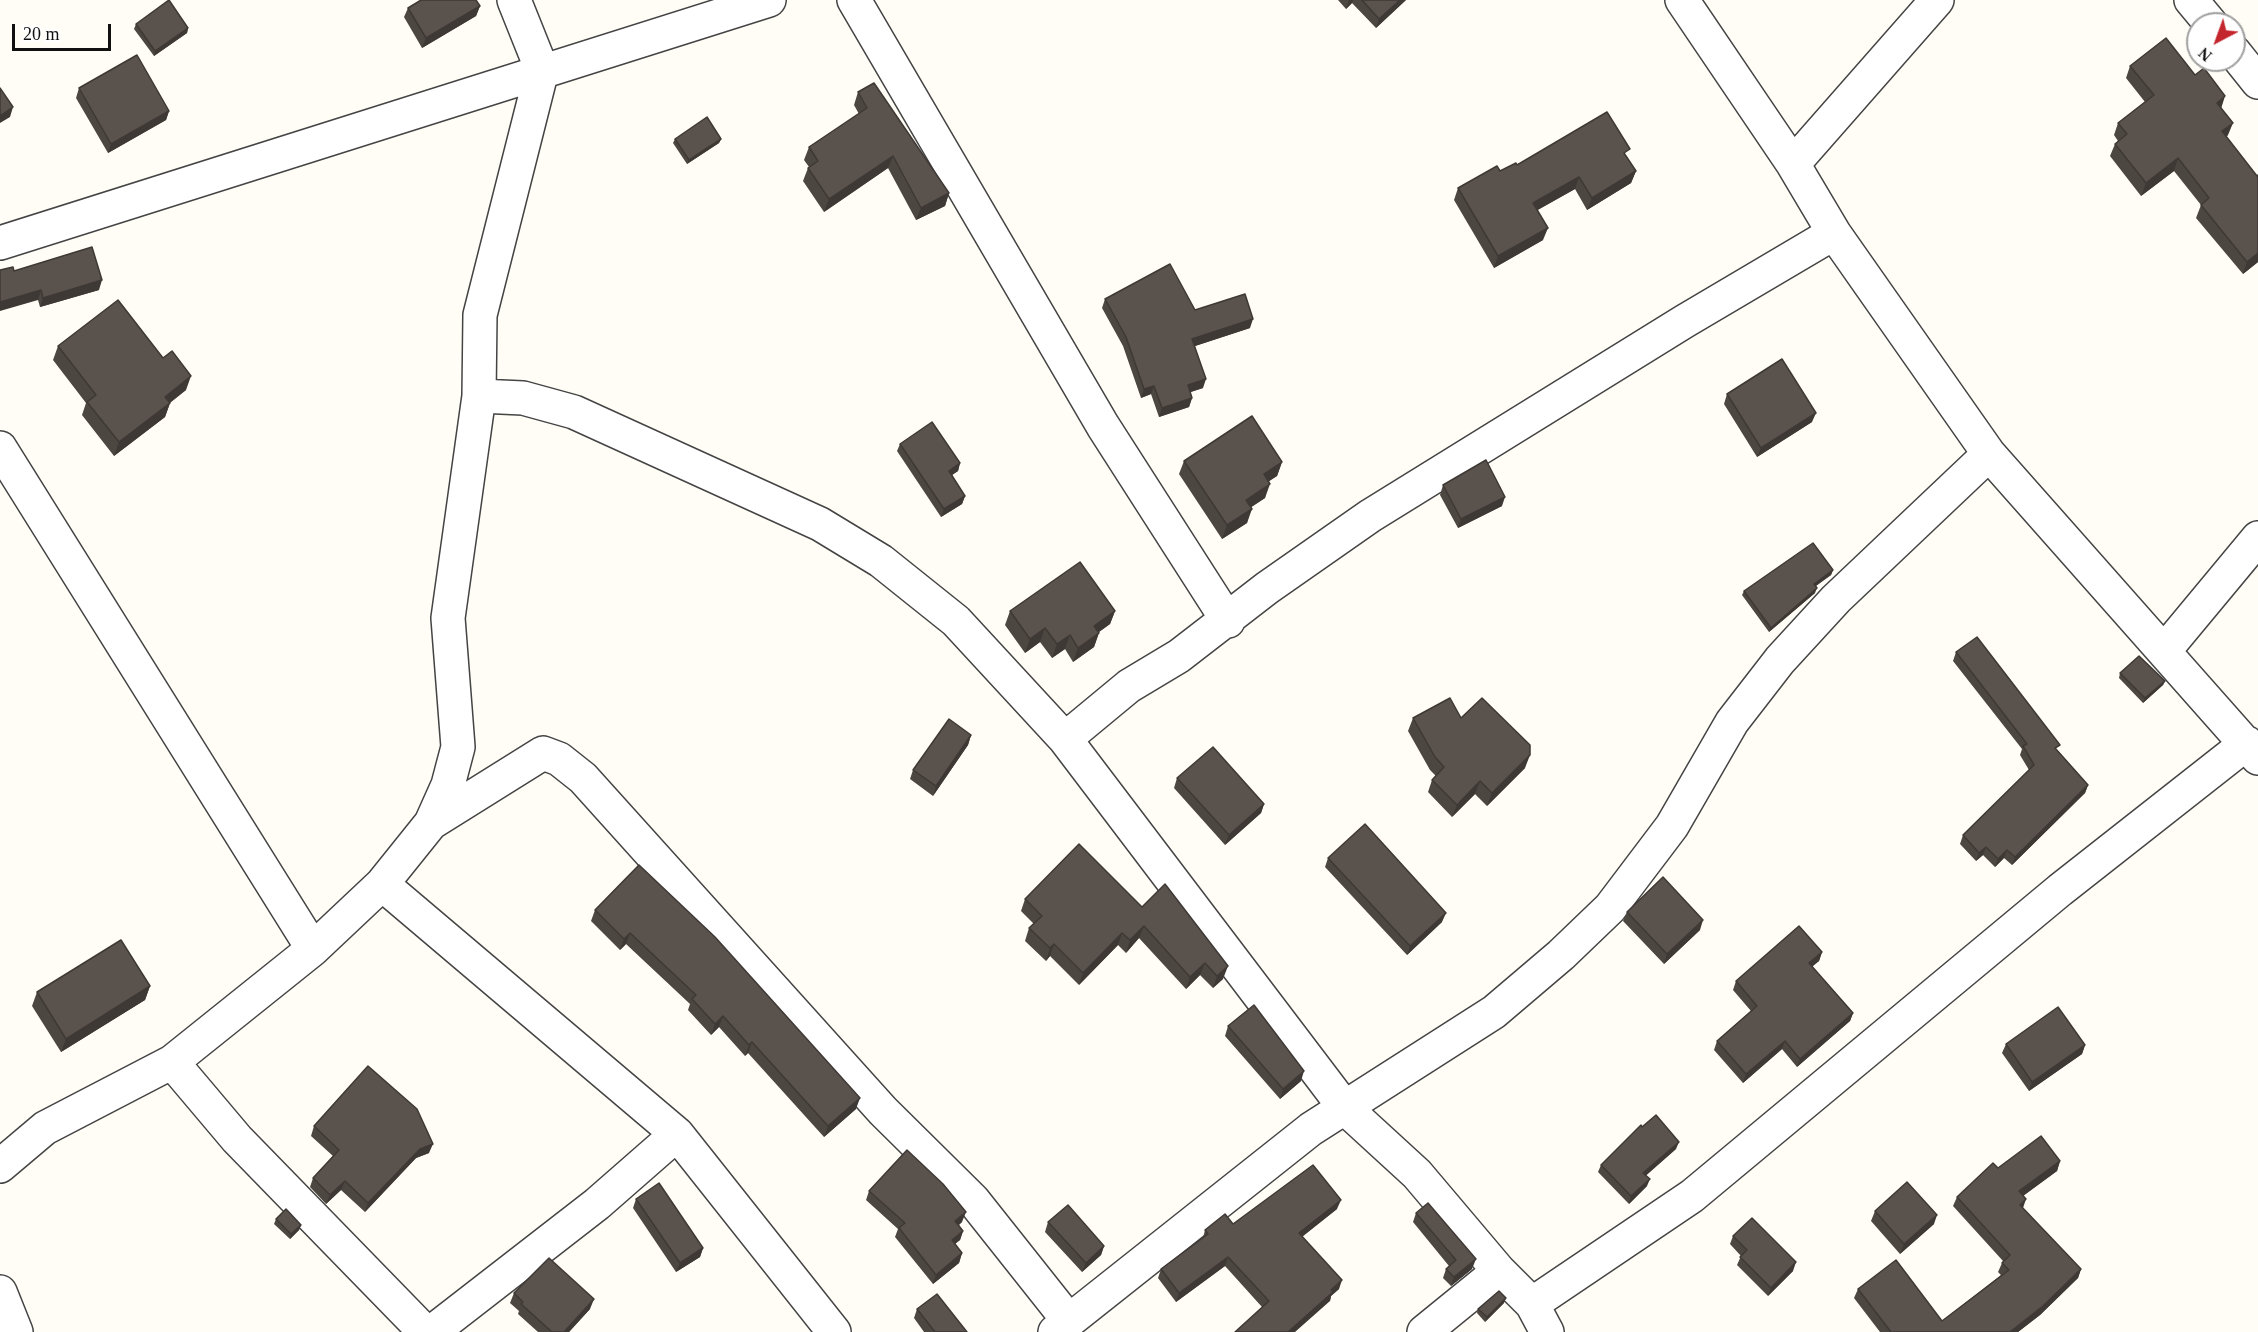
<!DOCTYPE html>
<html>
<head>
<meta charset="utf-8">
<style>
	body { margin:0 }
	#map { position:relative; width:2258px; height:1332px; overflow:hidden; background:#fffdf5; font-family:"Times New Roman",serif }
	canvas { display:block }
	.north { position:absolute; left:2186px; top:12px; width:60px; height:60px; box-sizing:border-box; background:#fff; border:2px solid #a0a0a0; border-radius:50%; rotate:221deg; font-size:16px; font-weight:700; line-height:24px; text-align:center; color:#111 }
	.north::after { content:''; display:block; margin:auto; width:21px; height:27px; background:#c4262e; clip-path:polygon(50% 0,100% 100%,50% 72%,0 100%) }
	.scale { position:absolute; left:12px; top:24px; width:99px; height:27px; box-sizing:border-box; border:3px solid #111; border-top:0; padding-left:8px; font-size:18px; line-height:21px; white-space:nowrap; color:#111; -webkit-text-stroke:4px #fff; paint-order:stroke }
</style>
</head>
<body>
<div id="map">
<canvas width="2258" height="1332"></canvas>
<div class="north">N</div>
<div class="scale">20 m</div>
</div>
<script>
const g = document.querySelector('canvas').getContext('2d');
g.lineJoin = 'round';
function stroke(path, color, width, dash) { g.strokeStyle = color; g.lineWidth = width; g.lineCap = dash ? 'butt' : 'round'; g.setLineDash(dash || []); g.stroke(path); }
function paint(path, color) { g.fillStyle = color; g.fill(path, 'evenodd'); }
const street = new Path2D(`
	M854,0l249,426 125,195
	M1682,0l111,164 41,69 155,221 269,304
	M2191,0l20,24
	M2234,52l24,30
	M1793,164l144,-164
	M0,243l769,-243
	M479,396l44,2 51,14 246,112 61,37 75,60 109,118 280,369 72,66 82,97 33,33 15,28
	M0,448l313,501
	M2165,650l93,-112
	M1065,739l64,-53 50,-30 88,-68 103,-72 315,-195 149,-88
	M431,823l112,-70 16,6 24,19 300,333 90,89 96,121
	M382,884l295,250 157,198
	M172,1062l65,77 188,193
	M0,1166l45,-38 127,-66 141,-113 69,-65 49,-61 17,-38 10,-38 -10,-129 31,-222 1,-81 62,-245 -28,-70
	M0,1292l16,40
	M1532,1304l160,-108 368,-306 187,-147
	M432,1332l165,-128 80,-70
	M1055,1332l256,-203 183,-117 67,-57 49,-47 62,-82 60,-104 48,-62 56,-61 153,-145
	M1424,1332l75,-61`);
const wall = new Path2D(`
	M1338,0h68l-30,28 -24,-25 -6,6z
	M480,6l-4,10 -54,32 -18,-31 4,-9z
	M136,24l52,4 -1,5 -33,23 -20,-27z
	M2130,66l91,43 7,26 -2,2 31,39 1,-1v87l-15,12 -47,-56 5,-13 -27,-34 -33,25 -31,-40 5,-12 3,-3 -4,-6 4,-12 27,-21 -19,-24z
	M79,88l90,23 -3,9 -58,33 -32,-55z
	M858,92l91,101 -4,13 -29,14 -28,-52 -64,44 -21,-31 5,-13 1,-1 -5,-7 5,-13 50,-33 -5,-9z
	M675,139h46l-2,4 -32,21 -14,-21z
	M1627,157l9,14 -5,12 -44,27 -12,-21 -38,21 6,30 -49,28 -40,-68 4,-12 59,-23z
	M14,271l85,19 -59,17 -2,-7z
	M1105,299l90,11 55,18 -55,18 8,42 -13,4 2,6 -3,9 -30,10 -8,-23 -10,4 -18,-52 -21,-38z
	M58,346l128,44 -16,13 -5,14 -51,39 -32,-41 4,-12 -33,-43z
	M1727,394l85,28 -55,35 -33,-53z
	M900,444l60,19 -2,8 -6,4 13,21 -3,8 -21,13 -44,-66z
	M1184,461l98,1 -5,14 -9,5 -3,17 -14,9 -4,16 -25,16 -43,-65z
	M1443,485l59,21 -44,22 -18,-33z
	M1833,570l-2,5 -16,11v7l-46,39 -27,-37 2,-4z
	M1010,611h105l-5,13 -11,8 -5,15 -21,15 -8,-13 -13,9 -12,-16 -15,11 -20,-28z
	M1956,652l102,99 30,34 -3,8 -73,72 -8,-7 -9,9 -12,-12 -7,6 -16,-17 3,-9 66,-65 -9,-15 2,-6 -69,-88z
	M2120,673l45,8 -2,4 -20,18 -24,-25z
	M1413,718h48l64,50 -38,38 -12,-12 -23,23 -24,-25 4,-12 4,-4 -6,-6 -22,-39z
	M971,735l-3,10 -35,51 -23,-17 3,-9z
	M1177,778l87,26 -3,9 -36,32 -51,-57z
	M1328,858l114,64 -35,33 -82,-88z
	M639,865l217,244 -32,28 -76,-84 -3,3 -26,-29 -8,8 -23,-25 2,-6 -64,-60 -6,6 -29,-29 4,-11z
	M1025,899l117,8 81,72 -10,9 -13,-13 -14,14 -47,-51 -13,15 -8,-8 -39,40 -29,-29 -4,5 -21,-20 4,-13 5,-4 -13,-13z
	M1627,912l73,18 -36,34 -41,-43z
	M1822,952l-3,9 -7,5 41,47 -3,8 -53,46 -15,-18 -39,34 -29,-33 3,-9 34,-30 -18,-21 3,-9z
	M150,986l-5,14 -84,52 -29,-46 5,-14z
	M1228,1026l73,55 -21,18 -55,-63z
	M2006,1044l79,1 -3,9 -53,37 -27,-38z
	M314,1126l115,27 -13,5 -51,54 -24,-22 -15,14 -16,-17 3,-9 20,-22 -22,-20z
	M1676,1149l-30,26 1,11 -18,18 -31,-32 3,-7z
	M2060,1161l-3,10 -34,25v12l58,61 -3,9 -38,37 -22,17h-138l-26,-34 4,-9 84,32 59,-46 -3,-3 4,-9 1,-2 -50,-55 4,-9 41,-29z
	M869,1191l93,31 -3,3 4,6 -3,9 -5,4 7,9 -3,10 -26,21 -38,-47 3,-8 -32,-29z
	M636,1199l67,49 -3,9 -24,15 -43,-64z
	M1337,1209l-35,28 37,52 -8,7 -1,5 -68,6 -37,-41 -49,36 -18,-24 3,-9 42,-31 2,-8 28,-6z
	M1875,1211l59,13 -34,30 -29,-33z
	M1416,1213l56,56 -21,17 -8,-8 3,-9 3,-3 -36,-44z
	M276,1219l25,6 -2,5 -9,9 -16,-15z
	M1048,1222l56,24 -3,9 -19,17 -37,-40z
	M1733,1236l60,35 -25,25 -31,-31 4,-9 -11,-12z
	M514,1293l76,16 -21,23h-31l-20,-18 1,-3 -9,-8z
	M1504,1303l-19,19 -8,-9 1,-4z
	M917,1309l50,23h-43l-10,-14z`);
const shadedWall = new Path2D(`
	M1349,0h4l-1,3 -6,6z
	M1400,0h6l-30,28 3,-9z
	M480,6l-4,10 -54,32 4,-10z
	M188,28l-1,5 -33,23 1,-5z
	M2225,96l-4,13 -4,-6z
	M13,107l-3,10 -10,6v-7z
	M169,111l-3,9 -58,33 3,-9z
	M2233,123l-5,12 -11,9 5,-13z
	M721,139l-2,4 -32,21 2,-4z
	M893,156l-5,12 -64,44 5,-13z
	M2178,158l-4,13 -33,25 5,-13z
	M1636,171l-5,12 -44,27 5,-12z
	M1579,177l-4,12 -46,26 4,-12z
	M949,193l-4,13 -29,14 5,-12z
	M1548,228l-5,12 -49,28 4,-12z
	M2258,253v9l-15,12 4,-12z
	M102,280l-3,10 -59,17 3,-9z
	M41,290l-3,10 -38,11v-9z
	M1253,319l-3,9 -61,20 3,-9z
	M191,376l-5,14 -26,20 5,-13z
	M1206,379l-3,9 -18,6 3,-9z
	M1154,386l-3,8 -10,4 3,-9z
	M1192,398l-3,9 -30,10 3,-9z
	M170,403l-5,14 -51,39 5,-14z
	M1816,413l-4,9 -55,35 4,-9z
	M1282,462l-5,14 -18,12 5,-14z
	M960,463l-2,8 -12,8 3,-8z
	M1270,484l-5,14 -24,16 5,-14z
	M965,496l-3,8 -21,13 3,-8z
	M1505,497l-3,9 -44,22 3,-9z
	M1252,509l-5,14 -25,16 5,-14z
	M1833,570l-2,5 -19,14 2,-5z
	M1817,588l-2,5 -46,39 2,-4z
	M1115,611l-5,13 -21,15 5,-13z
	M1045,628l-5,14 -15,11 5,-14z
	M1099,633l-5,14 -21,15 5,-14z
	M1070,635l-5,14 -13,9 5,-14z
	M2165,681l-2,4 -20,18 2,-5z
	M971,735l-3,10 -35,51 3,-10z
	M1530,755l-5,13 -38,38 5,-13z
	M1480,781l-5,13 -23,23 5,-12z
	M2088,785l-3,8 -73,72 3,-8z
	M1264,804l-3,9 -36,32 4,-10z
	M1986,847l-3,8 -7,6 3,-8z
	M2007,850l-3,8 -9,9 3,-8z
	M1446,913l-4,9 -35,33 3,-9z
	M1703,920l-3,10 -36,34 3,-10z
	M1144,926l-5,12 -13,15 4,-13z
	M630,933l-4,11 -6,6 4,-11z
	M1122,933l-4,12 -39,40 4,-12z
	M1054,944l-4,12 -4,5 4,-13z
	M1822,952l-3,9 -13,11 3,-9z
	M1205,963l-5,12 -14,14 4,-12z
	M1228,966l-5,13 -10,9 4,-12z
	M150,986l-5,14 -84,52 5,-13z
	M1853,1013l-3,8 -53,46 3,-8z
	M723,1016l-4,11 -8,8 4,-11z
	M1785,1041l-3,8 -39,34 3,-9z
	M752,1042l-4,11 -3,3 4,-11z
	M2085,1045l-3,9 -53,37 3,-9z
	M1304,1071l-3,10 -21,18 3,-10z
	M860,1098l-4,11 -32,28 4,-11z
	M1679,1142l-3,7 -35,31 2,-7z
	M433,1144l-4,9 -13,5 -51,54 3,-9 52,-54z
	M2060,1161l-3,10 -41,30 3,-10z
	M1650,1179l-3,7 -18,18 2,-8z
	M345,1181l-4,9 -15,14 4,-9z
	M2026,1199l-3,9 -3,-3z
	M1341,1200l-4,9 -42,33 4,-9z
	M966,1212l-4,10 -10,8 3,-9z
	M1937,1215l-3,9 -34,30 4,-10z
	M301,1225l-2,5 -9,9 1,-5z
	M963,1231l-3,9 -12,9 4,-9z
	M1104,1246l-3,9 -19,17 4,-9z
	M703,1248l-3,9 -24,15 4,-9z
	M962,1253l-3,10 -26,21 3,-9z
	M1228,1257l-3,9 -49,36 3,-9z
	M1476,1259l-4,10 -21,17 3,-9z
	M1796,1262l-3,9 -25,25 3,-8z
	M2081,1269l-3,9 -38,37 -22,17h-8z
	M1342,1280l-3,9 -8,7 -1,5 -35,31h-7z
	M1506,1298l-2,5 -19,19 2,-5z
	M594,1299l-4,10 -21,23h-5z`);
const building = new Path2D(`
	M169,0l19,28 -33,23 -19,-27z
	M421,0h55l4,6 -54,32 -18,-30z
	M1362,0h38l-21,19z
	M2166,38l29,37 9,-7 21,28 -8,7 16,20 -11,8 35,45 1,-1v78l-11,9 -46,-57 8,-7 -31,-40 -32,25 -31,-39 12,-10 -9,-11 36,-28 -24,-29z
	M137,55l32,56 -58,33 -32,-56z
	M874,83l75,110 -28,15 -28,-52 -64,43 -21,-31 10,-7 -9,-14 58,-39 -9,-16z
	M0,88l13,19 -13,9z
	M1607,112l23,37 -6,4 12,18 -44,27 -13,-21 -46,26 15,25 -50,28 -40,-68 39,-22 3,5 16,-8 1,2z
	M707,117l14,22 -32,21 -14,-21z
	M92,247l10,33 -59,18 -2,-8 -41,12v-32l13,-3 1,4z
	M1170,264l25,46 50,-16 8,25 -61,20 14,40 -18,6 4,13 -30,10 -8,-22 -10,3 -18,-52 -21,-38z
	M118,300l45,58 9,-7 19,25 -26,21 5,6 -51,39 -32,-40 9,-7 -38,-49z
	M1782,359l34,54 -55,35 -34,-54z
	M1252,416l30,46 -18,12 6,10 -24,16 6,9 -25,16 -43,-64z
	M932,422l28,41 -11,8 16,25 -21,13 -44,-65z
	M1486,460l19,37 -44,22 -18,-34z
	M1813,543l20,27 -19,14 3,4 -46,40 -27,-37z
	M1080,562l35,49 -21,15 5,7 -21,15 -8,-13 -13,9 -12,-16 -15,11 -20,-28z
	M1977,637l83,108 -5,3 33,37 -73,72 -8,-7 -9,9 -12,-12 -7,6 -16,-18 71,-70 -11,-19 4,-2 -71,-92z
	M2139,656l26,25 -20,17 -25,-25z
	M1450,698l11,20 21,-20 48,47v10l-38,38 -12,-12 -23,24 -25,-25 12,-13 -9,-10 -22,-39z
	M949,719l22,16 -35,51 -23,-16z
	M1213,747l51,57 -35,31 -52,-57z
	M1365,824l81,89 -36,33 -82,-88z
	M1079,844l63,63 23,-23 63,82 -11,10 -12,-13 -15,14 -46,-51 -14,14 -8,-7 -39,40 -29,-29 -4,4 -21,-20 13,-12 -17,-17z
	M639,865l76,72 145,161 -32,28 -76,-84 -3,3 -26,-29 -8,8 -23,-25 4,-4 -66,-62 -6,6 -29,-29z
	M1663,877l40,43 -36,34 -40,-42z
	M1799,926l23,26 -13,11 44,50 -53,46 -15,-18 -39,33 -29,-33 40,-35 -21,-25z
	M121,940l29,46 -84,53 -29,-47z
	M1254,1005l50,66 -21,18 -55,-63z
	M2058,1007l27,38 -53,37 -26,-38z
	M368,1066l49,43 16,35 -13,5 -52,54 -23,-22 -15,14 -17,-17 26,-28 -25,-24z
	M1656,1115l23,27 -36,31 7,6 -19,17 -30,-31 40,-40 1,2z
	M2041,1136l19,25 -41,30 7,8 -6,6 61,64 -38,37 -33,26h-119l-33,-43 38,-29 46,61 67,-51 -7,-7 8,-8 -53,-58 36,-34 5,5z
	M907,1150l36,34 23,28 -11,9 8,10 -11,9 10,13 -26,22 -37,-47 6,-5 -36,-32z
	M1313,1165l28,35 -42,33 43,47 -11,10 2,2 -45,40h-53l34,-31 -41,-44 -49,36 -18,-24 47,-35 -3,-4 20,-16 8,10z
	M1907,1182l30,33 -33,29 -29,-33z
	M659,1183l44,65 -23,15 -44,-64z
	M1428,1203l48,56 -22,18 -8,-8 10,-9 -40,-47z
	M1068,1205l36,41 -18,17 -38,-41z
	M286,1209l15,16 -10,9 -15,-15z
	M1752,1218l44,44 -25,26 -31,-31 7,-7 -14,-14z
	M549,1258l45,41 -30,33h-12l-31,-28 2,-2 -9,-9z
	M1499,1291l7,7 -19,19 -9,-8z
	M937,1294l30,38h-32l-18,-23z`);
stroke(street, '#444', 36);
stroke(street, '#fff', 33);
paint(wall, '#4d4742');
paint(shadedWall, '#3f3936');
paint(building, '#5a524d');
stroke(building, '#3f3936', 1.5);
</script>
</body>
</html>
